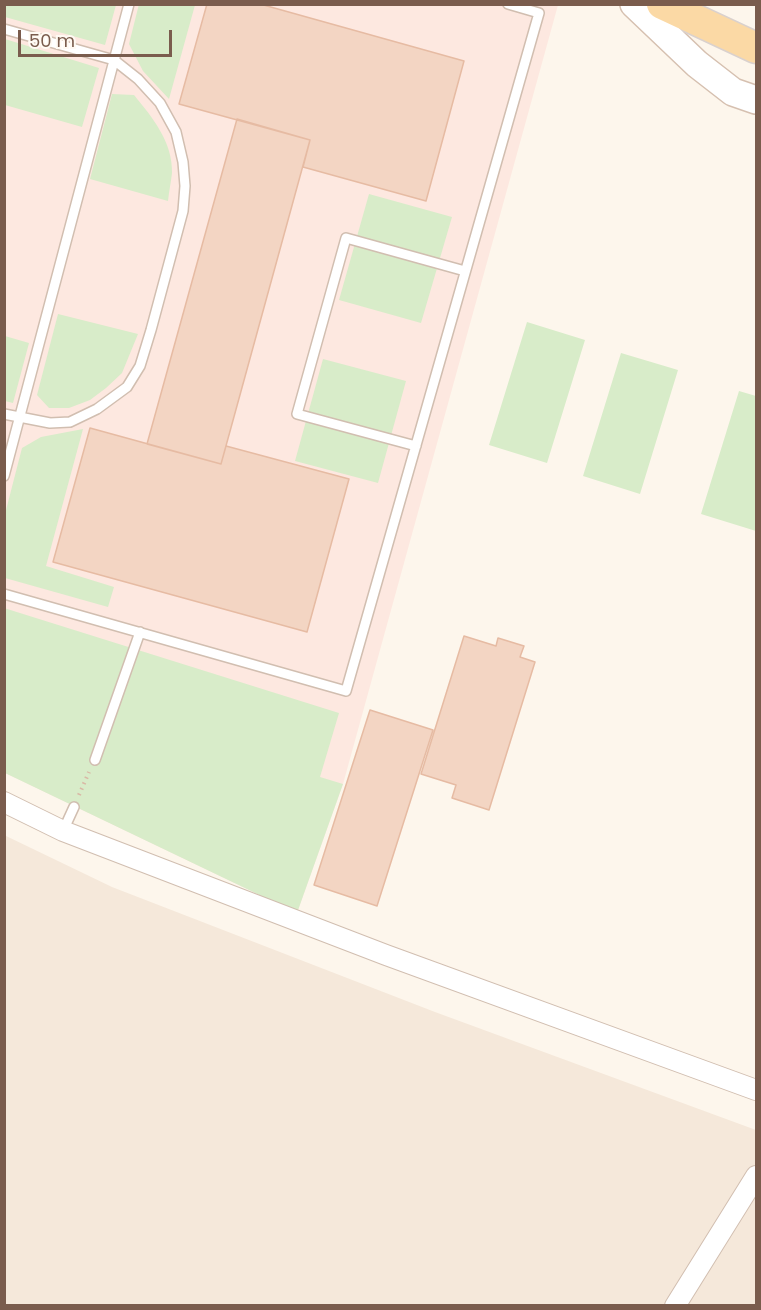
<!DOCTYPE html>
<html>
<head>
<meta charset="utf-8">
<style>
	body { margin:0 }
	#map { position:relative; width:761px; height:1310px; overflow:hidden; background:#fdf6ec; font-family:Poppins,sans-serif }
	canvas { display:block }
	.frame { position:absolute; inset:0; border:6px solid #7a5c4d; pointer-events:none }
	.scale { position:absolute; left:18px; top:30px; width:154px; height:27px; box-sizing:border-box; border:3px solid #7a5c4d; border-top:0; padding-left:8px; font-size:18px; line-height:21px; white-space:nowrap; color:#7a5c4d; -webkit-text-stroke:4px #fffaf3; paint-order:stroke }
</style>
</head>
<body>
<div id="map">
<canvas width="761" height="1310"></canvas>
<div class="frame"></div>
<div class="scale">50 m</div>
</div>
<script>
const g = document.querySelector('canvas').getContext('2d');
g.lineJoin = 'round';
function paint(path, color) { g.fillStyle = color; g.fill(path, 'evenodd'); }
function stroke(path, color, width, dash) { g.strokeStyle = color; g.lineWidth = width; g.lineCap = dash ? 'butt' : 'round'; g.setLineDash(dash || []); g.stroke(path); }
const residential = new Path2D(`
	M4,835l108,52 323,125 321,118v175h-751z`);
const commercial = new Path2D(`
	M4,5h554l-215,779 -46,129 -292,-140z`);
const green = new Path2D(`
	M139,4l56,1 -26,94 -26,-28 -14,-27z
	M4,5l1,-1 111,1 -11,40 -100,-28z
	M5,39l94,29 -17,59 -77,-22z
	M112,94l22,1c18,22 39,47 38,78 -1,9 -3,18 -4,28l-78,-22z
	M369,194l83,23 -31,106 -82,-23z
	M58,314l80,20 -16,39 -16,15 -16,12 -21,8h-20l-12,-13z
	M527,322l58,18 -38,123 -58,-18z
	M5,336l24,7 -16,60 -8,-2z
	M621,353l57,17 -38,124 -57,-18z
	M323,359l83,22 -28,102 -83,-22z
	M739,391l17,5v135l-55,-17z
	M83,429l-37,137 68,21 -6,20 -103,-29v-64l17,-66 19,-11z
	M4,608l335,105 -19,64 23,7 -46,129 -292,-140z`);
const building = new Path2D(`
	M207,4h53l204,57 -38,140 -123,-34 7,-27 -131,-36z
	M237,119l73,21 -89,324 -74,-20z
	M90,428l131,36 5,-18 123,33 -42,153 -254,-70z
	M464,636l32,10 2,-8 26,8 -4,11 15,5 -46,148 -37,-12 4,-13 -35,-11z
	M370,710l63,20 -56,176 -63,-21z`);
const path = new Path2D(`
	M79,795l10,-23`);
const lane = new Path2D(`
	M4,29l110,31 24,19 22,24 16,29 7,30 2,24 -2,25 -32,119 -11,36 -13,21 -30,22 -27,13 -20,1 -46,-9
	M416,446l-119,-32 49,-176 119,33
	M4,476l125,-472
	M4,594l342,97 193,-678 -31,-9
	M95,760l45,-128
	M63,831l11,-24`);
const street = new Path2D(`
	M4,802l59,29 323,124 370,135
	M675,1306l81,-130`);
const secondary = new Path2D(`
	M634,4l63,60 36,28 23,8`);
const primary = new Path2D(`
	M662,4l94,44`);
paint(residential, '#f5e8da');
paint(commercial, '#fde8e0');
paint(green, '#d8ecc9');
paint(building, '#f3d5c3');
stroke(building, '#e6bba3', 1.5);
stroke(lane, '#d1beb0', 12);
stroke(street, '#d1beb0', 22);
stroke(secondary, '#d6c0b0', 30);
stroke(primary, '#dad1cd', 33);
stroke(path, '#d9b8a5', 4, [1.5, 4.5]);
stroke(lane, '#fff', 9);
stroke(street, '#fff', 20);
stroke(secondary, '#fff', 27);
stroke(primary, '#fbd9a5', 30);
</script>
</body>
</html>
